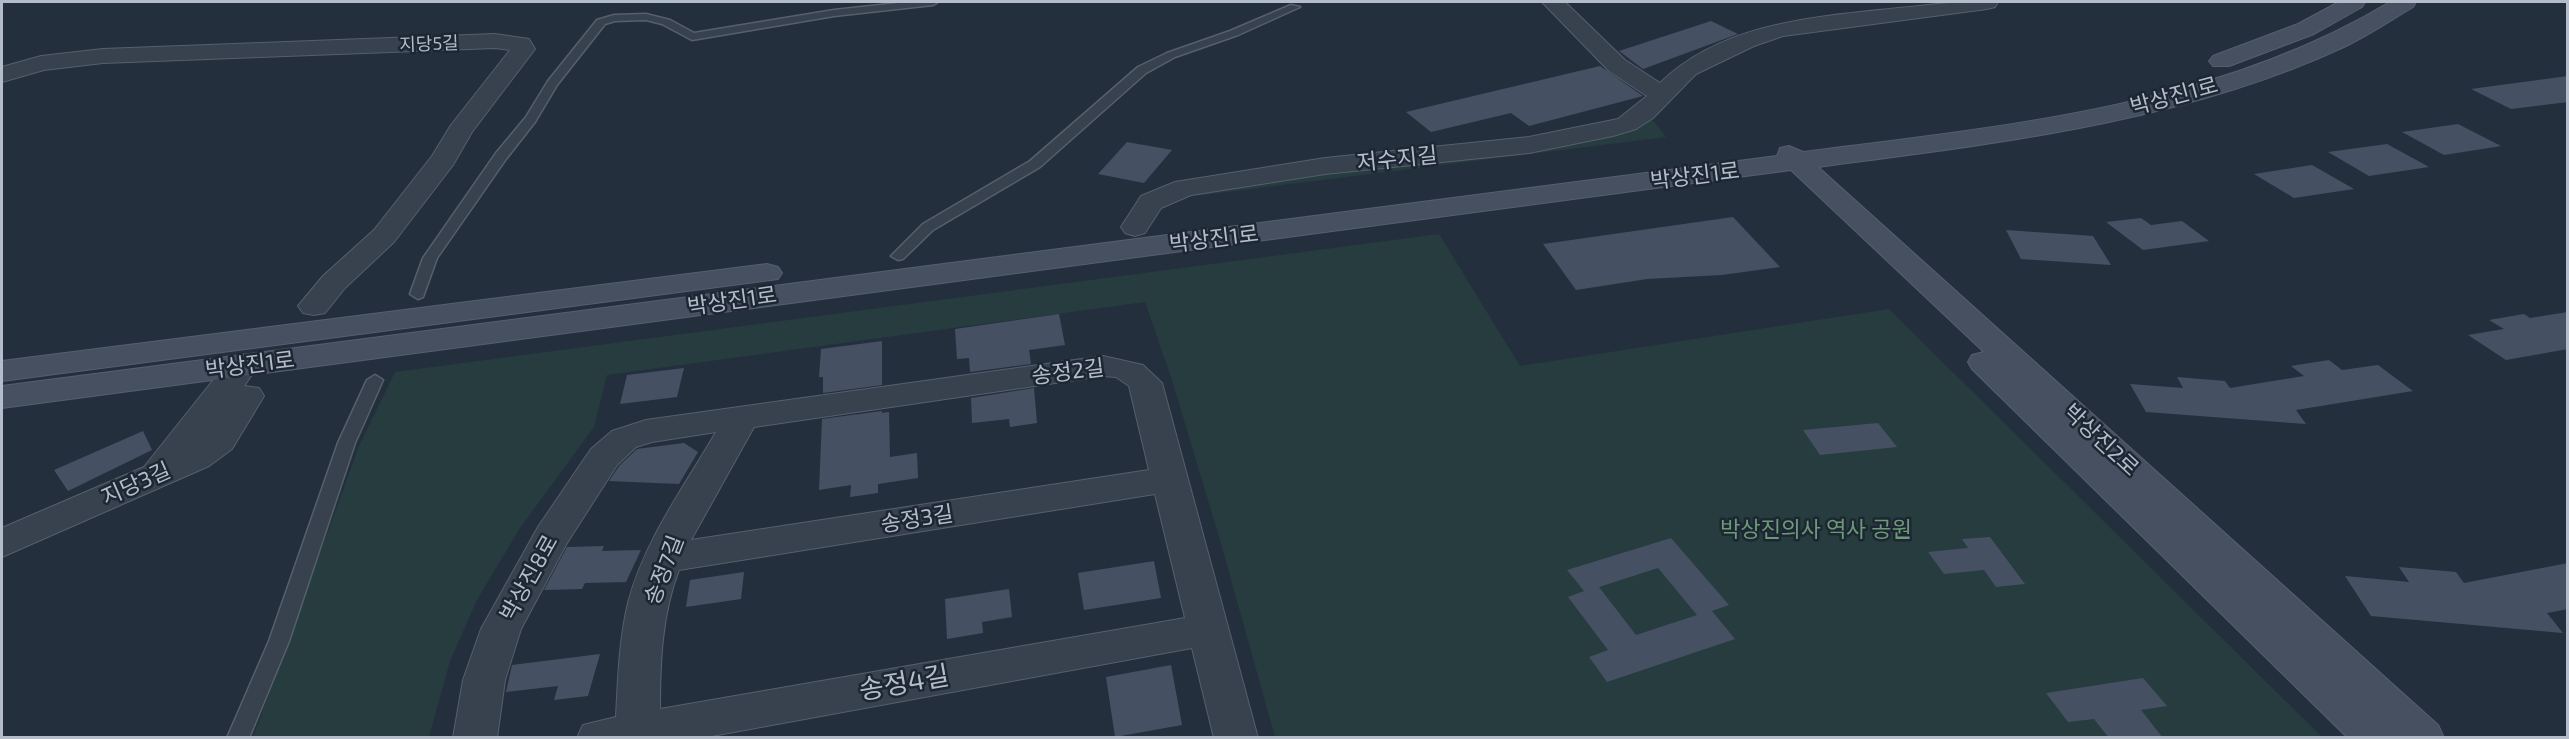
<!DOCTYPE html>
<html>
<head>
<meta charset="utf-8">
<style>
	body { margin:0 }
	#map { position:relative; width:2569px; height:739px; overflow:hidden; background:#242f3e; font-family:"Exo 2",sans-serif }
	canvas { display:block }
	.frame { position:absolute; inset:0; border:3px solid #b4bcc9; pointer-events:none }
</style>
</head>
<body>
<div id="map">
<canvas width="2569" height="739"></canvas>
<div class="frame"></div>
</div>
<script>
const g = document.querySelector('canvas').getContext('2d');
g.lineJoin = 'round';
function paint(path, color) { g.fillStyle = color; g.fill(path, 'evenodd'); }
function stroke(path, color, width, dash) { g.strokeStyle = color; g.lineWidth = width; g.lineCap = dash ? 'butt' : 'round'; g.setLineDash(dash || []); g.stroke(path); }
function drawText(font, color, halo, rows, align = 'center') {
  g.font = font + ' "Exo 2","Noto Sans KR",sans-serif'; g.lineWidth = 5; g.setLineDash([]); g.textBaseline = 'middle'; g.strokeStyle = halo; g.fillStyle = color; for (const [text, x, y, turn = 0] of rows) {
    g.save(); g.translate(x, y); g.rotate((+turn || 0) * Math.PI / 180); g.textAlign = isNaN(turn) ? turn : align; if (halo) g.strokeText(text, 0, 0); g.fillText(text, 0, 0); g.restore();
  }
}
const green = new Path2D(`
	M1652,119l14,18 -487,61 21,-8 437,-63z
	M1439,234l81,132 369,-57 433,428h-1047l-55,-197 -48,-160 -27,-78 -538,73 -13,52 -74,101 -42,70 -28,63 -21,76 -176,1 106,-292 36,-74z`);
const building = new Path2D(`
	M1711,21l27,13 -95,35 -24,-18z
	M1600,66l43,30 -114,30 -18,-13 -80,19 -25,-20z
	M2568,76v26l-57,7 -40,-20z
	M2458,124l43,22 -57,9 -42,-23z
	M1127,142l45,8 -28,33 -46,-9z
	M2387,144l42,23 -60,9 -41,-24z
	M2312,165l42,24 -60,9 -40,-24z
	M1733,217l47,50 -58,8 -75,4 -71,11 -33,-46z
	M2141,218l10,7 31,-4 27,20 -66,9 -37,-28z
	M2006,230l87,6 18,29 -90,-6z
	M2568,312v37l-62,11 -38,-25 36,-6 -15,-9 35,-6 6,4z
	M1059,314l6,31 -36,5 2,14 -61,8 -1,-14 -12,1 -2,-30z
	M882,341v44l-59,8v-16h-4l2,-28z
	M2329,360l13,10 36,-5 35,26 -117,19 10,14 -160,-12 -16,-28 53,4 -6,-11 48,4 5,7 74,-12 -13,-10z
	M684,368l-7,29 -57,7 7,-29z
	M1034,388l3,35 -27,4 -1,-8 -37,4 -1,-25z
	M882,411v2l7,-1 1,45 27,-4 1,25 -40,6v9l-28,4 1,-12 -32,5 3,-71z
	M1878,423l19,24 -77,8 -17,-25z
	M143,431l9,19 -84,41 -14,-21z
	M684,443l14,9 -19,32 -70,-3 10,-15 18,-17z
	M1990,537l35,47 -29,3 -12,-17 -40,4 -16,-22 40,-4 -6,-9z
	M1671,538l58,67 -17,6 23,28 -128,43 -18,-25 19,-7 -40,-53 16,-6 -17,-21zM1658,568l39,47 -61,20 -37,-48z
	M604,546l-2,5 39,-1 -15,32 -41,1 -3,6 -38,1 23,-43z
	M1154,561l7,37 -77,12 -6,-37z
	M2568,563v46l-21,4 16,20 -192,-17 -26,-40 64,6 -10,-15 57,5 8,11z
	M744,572l-3,27 -55,8 4,-27z
	M1009,589l3,28 -30,5 1,11 -36,6 -2,-40z
	M600,654l-12,42 -34,4 4,-14 -52,6 6,-27z
	M1171,665l11,60 -67,12 -9,-60z
	M2143,678l24,28 -26,4 22,28h-54l-15,-19 -26,3 -22,-29z`);
const lane = new Path2D(`
	M908,2h30l-5,3 -99,11 -142,24 -30,-16 -16,-4 -31,1 -10,3 -48,61 -22,37 -29,37 -69,99 -14,39 -5,2 -8,-5 13,-36 73,-105 30,-36 22,-36 49,-61 17,-5 32,-1 24,6 24,13 140,-23z
	M1291,5l9,2 -62,28 -63,22 -29,16 -106,94 -107,63 -30,29 -5,1 -7,-4 32,-32 107,-63 108,-94 29,-14 63,-22z
	M375,375l8,5 -28,63 -66,198 -40,97h-22l42,-97 69,-198 29,-63z`);
const street = new Path2D(`
	M1542,2h23l60,58 35,23c63,-61 156,-66 238,-75 33,-3 67,-8 100,-6l-3,5 -8,2 -204,27 -29,10 -58,28 -43,44 -17,11 -23,7 -84,17 -204,21 -134,21 -30,13 -16,25 -10,3 -10,-3 -4,-6 20,-31 34,-14 150,-24 204,-21 89,-18 29,-23 -38,-25z
	M495,34l34,5 6,10 -63,83 -19,33 -59,77 -49,46 -20,25 -11,2 -11,-2 -5,-7 25,-30 51,-46 58,-74 19,-31 59,-75 -15,-2 -392,15 -59,7 -42,12v-15l39,-11 62,-7z
	M242,356l12,3 4,7 -14,20 15,2 5,8 -32,53 -23,17 -207,91v-29l142,-61 86,-108z
	M1103,356l40,9 19,18 96,355h-44l-22,-90 -491,90h-124l6,-13 33,-8c2,-38 3,-77 12,-114 16,-62 56,-116 88,-171l-64,10 -16,5 -19,18 -50,78 -46,86 -16,51 -8,58h-44l10,-58 18,-51 57,-102 53,-78 21,-18 34,-11zM1103,376l13,1 13,9 20,84 -458,70 63,-113zM1155,494l30,124 -525,91c0,-47 2,-95 19,-139z`);
const secondary = new Path2D(`
	M2339,2h26l-3,5 -48,27 -85,32h-16l-4,-5 4,-5 85,-32z
	M2390,2h26l-3,5c-22,13 -44,28 -67,39 -165,77 -349,97 -528,121l620,558 6,13h-96l-376,-369 -4,-7 4,-7 12,-3 -193,-182 -1789,238v-22l1775,-230 3,-8 9,-2 14,6c201,-26 410,-44 587,-150z
	M767,264l11,3 4,6 -4,6 -776,102v-20z`);
const farStreetnames = [
	["지당5길",429,44,-2]
];
const streetNames = [
	["박상진1로",2174,96,-15],
	["저수지길",1397,159,-6],
	["박상진1로",1695,176,-7],
	["박상진1로",1214,239,-7],
	["박상진1로",732,301,-8],
	["박상진1로",250,365,-7],
	["송정2길",1068,372,-7],
	["박상진2로",2101,440,43],
	["지당3길",136,484,-24],
	["송정3길",917,519,-9],
	["송정7길",664,570,-69],
	["박상진8로",529,578,-61]
];
const parkNames = [
	["박상진의사 역사 공원",1816,530]
];
const nearStreetnames = [
	["송정4길",904,683,-10]
];
paint(green, '#263c3f');
paint(building, '#455162');
stroke(lane, '#565f6c', 3);
stroke(street, '#565f6c', 2);
stroke(secondary, '#565f6c', 2);
paint(lane, '#38414e');
paint(street, '#38414e');
paint(secondary, '#465061');
drawText('18px', '#b4bcc9', '#1d2633', farStreetnames);
drawText('22px', '#b4bcc9', '#1d2633', streetNames);
drawText('22px', '#6b9a76', '#1d2633', parkNames);
drawText('27px', '#b4bcc9', '#1d2633', nearStreetnames);
</script>
</body>
</html>
